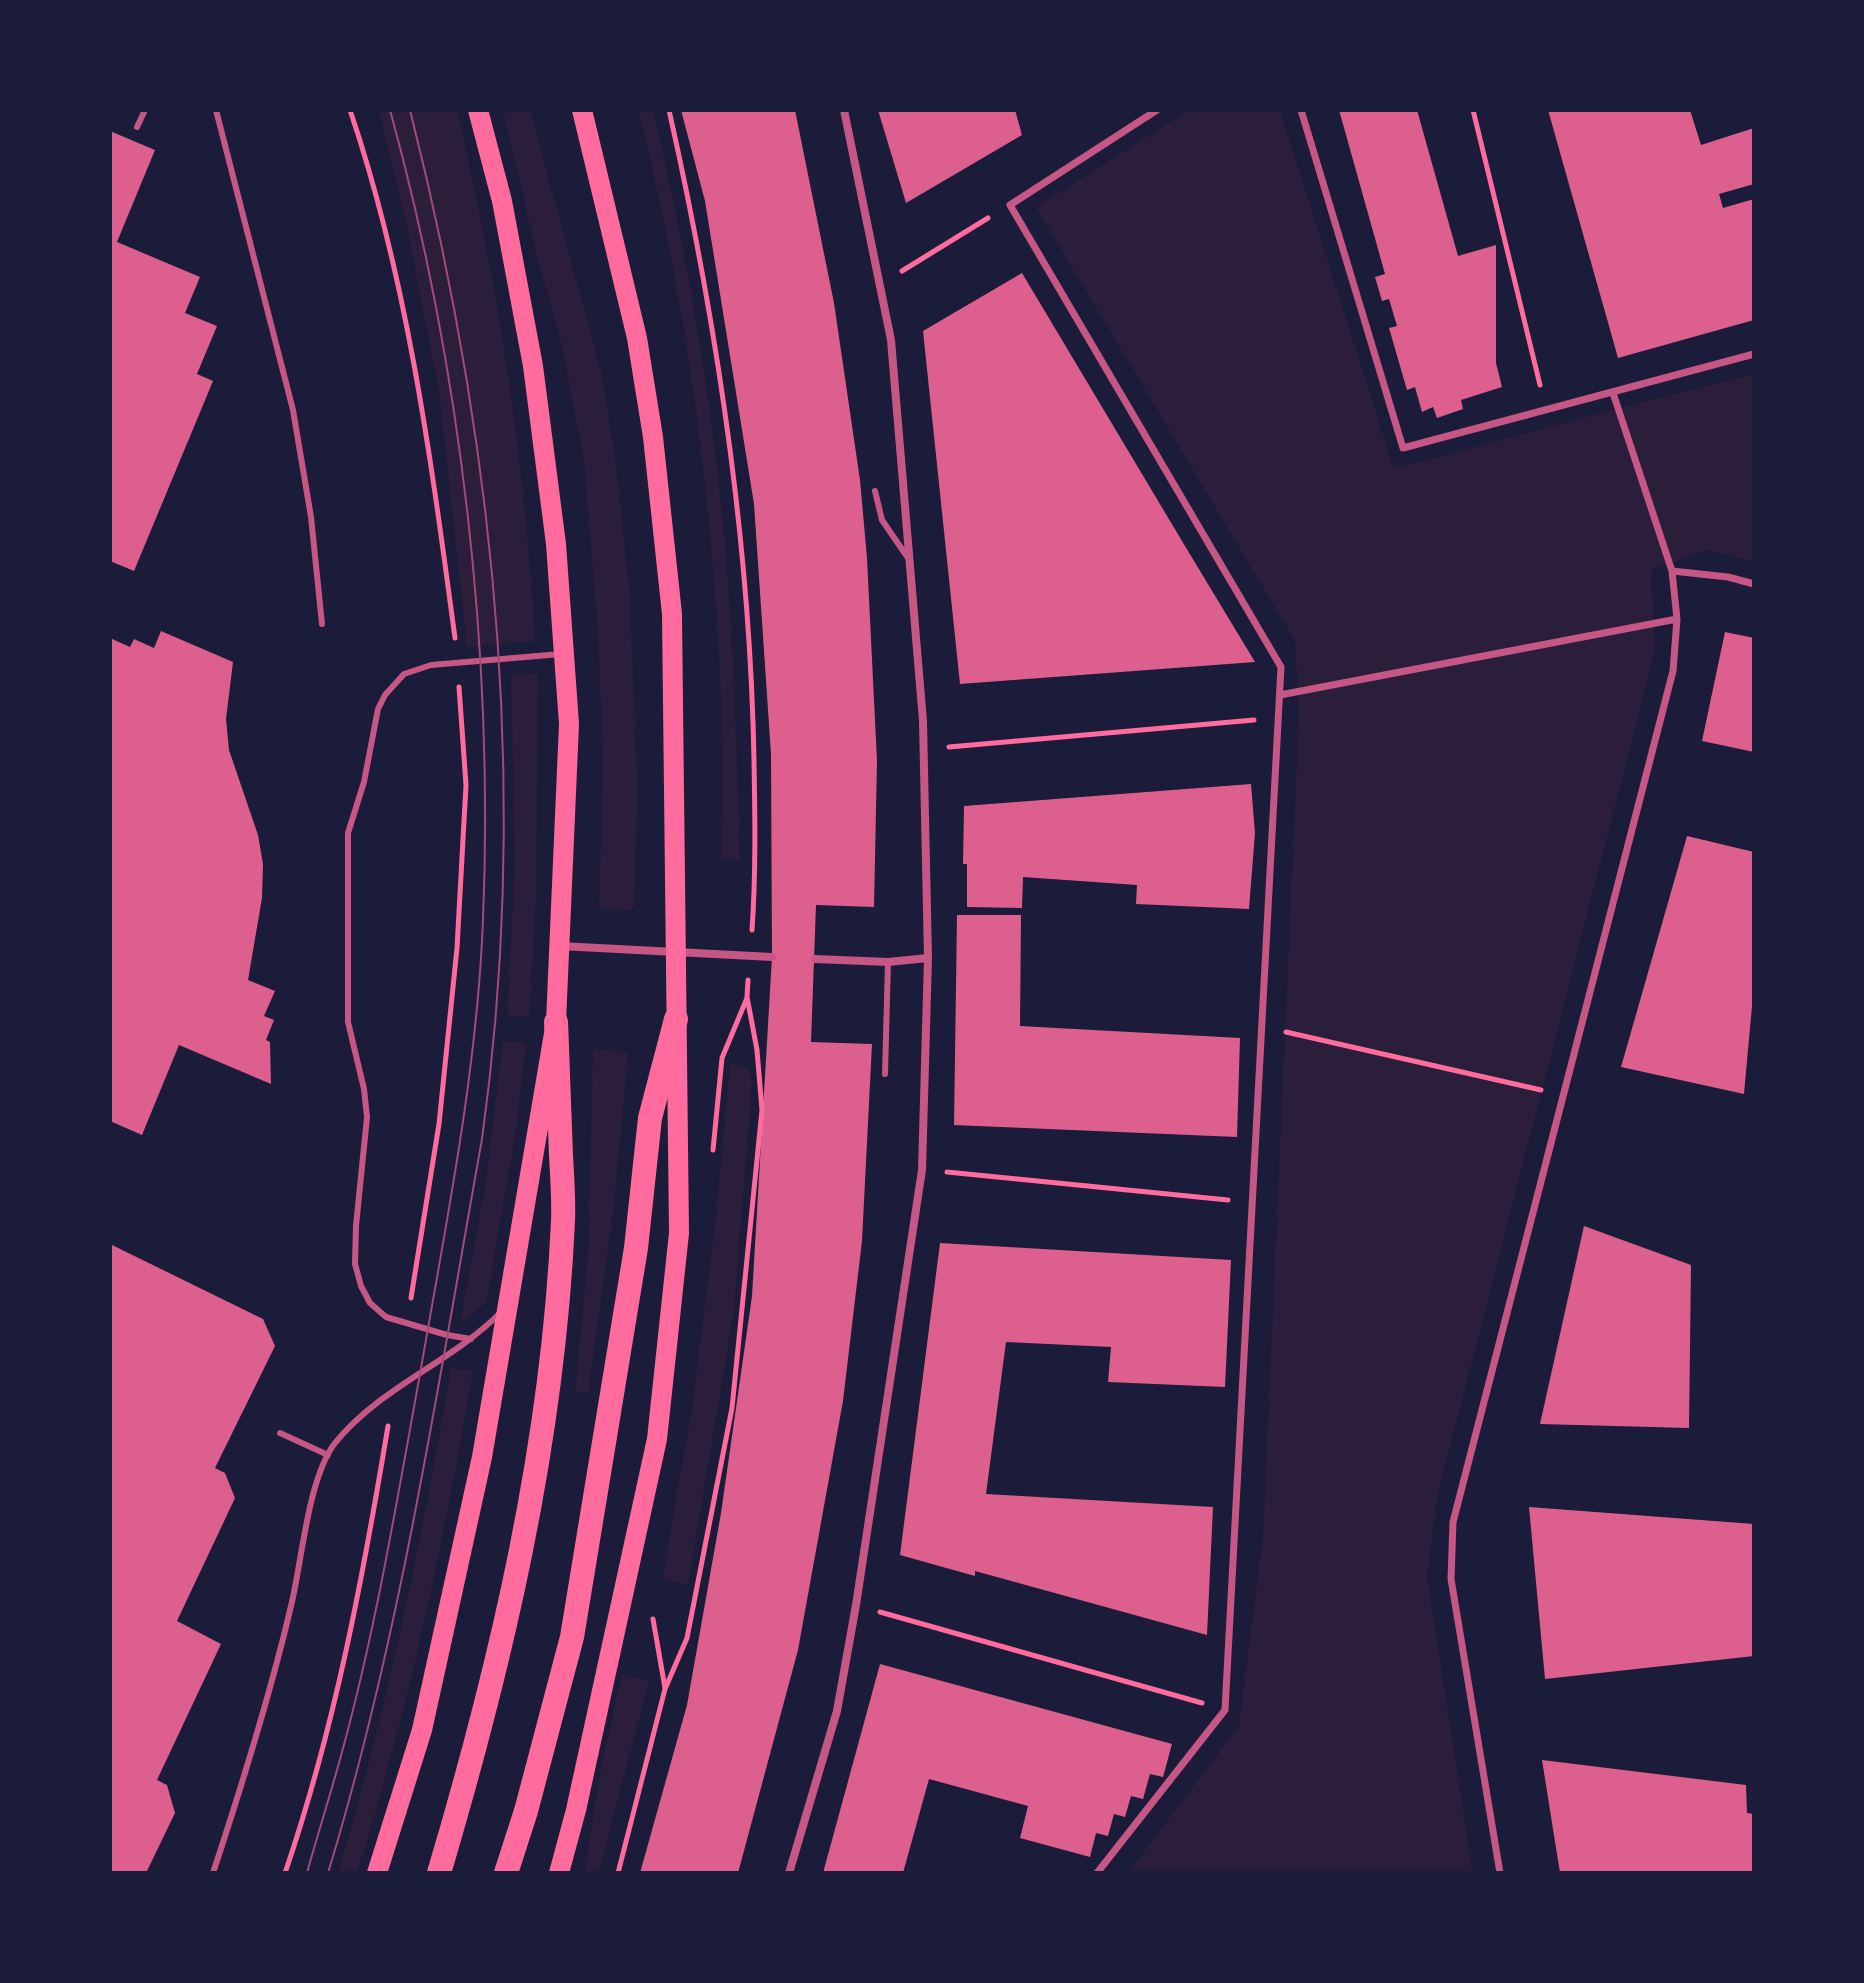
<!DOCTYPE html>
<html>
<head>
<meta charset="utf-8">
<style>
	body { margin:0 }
	#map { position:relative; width:1864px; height:1983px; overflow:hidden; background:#1b1b3a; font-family:Jost,sans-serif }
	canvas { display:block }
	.frame { position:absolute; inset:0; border:112px solid #1b1b3a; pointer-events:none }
</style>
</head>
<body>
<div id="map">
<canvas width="1864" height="1983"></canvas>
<div class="frame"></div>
</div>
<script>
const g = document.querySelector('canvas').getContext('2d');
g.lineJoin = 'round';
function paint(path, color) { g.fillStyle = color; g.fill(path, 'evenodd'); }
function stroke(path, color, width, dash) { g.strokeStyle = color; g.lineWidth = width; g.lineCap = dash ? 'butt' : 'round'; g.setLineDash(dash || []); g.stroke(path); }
const green = new Path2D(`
	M379,110h78c41,175 68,351 78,531l-68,6 -28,-256 -33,-169z
	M503,110h27l71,261 14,86 15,140 7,184 -2,125 -5,4 -31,-2 4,-146 -5,-130 -14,-172 -23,-119 -22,-77z
	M638,110h15c26,110 47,221 61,333 18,138 22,278 26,417l-18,-1c0,-45 1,-90 0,-134 -7,-207 -33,-415 -84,-615z
	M1189,110h91l114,359 207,-56 153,-39v188l-48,-12 -55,20 4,81 -218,847 -10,78 46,297h-345l111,-147 24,-189 36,-824 -4,-72 -259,-434z
	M538,673l-2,225 -7,119 -22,-2 8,-146 -4,-193z
	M503,1041l23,2 -11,94 -29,166 -26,21 26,-143z
	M593,1049l35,4 -14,151 -26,189 -13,-1 13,-136z
	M730,1063c14,2 20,4 22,18l-18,229 -46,275 -26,-5 30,-172 24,-191z
	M451,1368l22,3c-29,170 -64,338 -116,502h-19c50,-166 84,-335 113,-505z
	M622,1675l27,5 -50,193h-15l18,-110z`);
const building = new Path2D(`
	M681,110h114l39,193 26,177 7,78 10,203 -3,146 -58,-2 -5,137 61,2 -10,197 -19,160 -45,249 -60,223h-98l47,-168 34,-192 31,-217 20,-339 -1,-203 -17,-250 -49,-303z
	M878,110h137l7,25 -116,68z
	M1339,110h78l41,146 38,-11v118l6,24 -41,13 2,9 -26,9 -4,-11 -11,5 -7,-25 -8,3 -18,-62 8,-2 -8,-27 -7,2 -7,-24 10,-3z
	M1548,110h142l11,35 53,-17v56l-35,10 4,14 31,-9v121l-136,38z
	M110,131l45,19 -38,92 83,35 -15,36 32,13 -20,48 16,7 -79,190 -24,-10z
	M1022,273l163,273 70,116 -295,22 -37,-353z
	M161,631l72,31 -7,57 3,31 29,85 5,29 -1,34 -14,82 27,11 -11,25 10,4 -8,20 4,2 1,42 -92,-39 -37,90 -32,-14v-483l20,9 4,-8 20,9z
	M1725,632l29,6v114l-52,-11z
	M1251,784l4,49 -6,76 -113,-5 1,-19 -114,-8 -1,31 -55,-1v-43h-4l1,-58z
	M1687,836l67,16v132l-10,110 -123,-27z
	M957,915h64l-1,111 220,12 -3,99 -283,-12z
	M1584,1226l107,39 -2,163 -149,-4z
	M940,1243l291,17 -6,127 -117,-5 3,-35 -105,-5 -20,152 227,13 -6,128 -232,-64v5l-75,-21z
	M110,1244l153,75 12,27 -60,122 10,5 10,25 -58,123 44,23 -64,136 10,5 8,28 -29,60h-36z
	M1529,1507l225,17v132l-209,23z
	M880,1664l292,80 -9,33 -13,-3 -7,25 -12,-3 -6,21 -11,-3 -6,22 -12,-3 -6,24 -70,-19 8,-32 -99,-27 -26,94h-80z
	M1542,1760l204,25 1,28 7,1v59h-194z`);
const path = new Path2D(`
	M350,110c58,171 81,350 105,528
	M669,110c48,214 81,430 85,650 1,57 2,113 -2,170
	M1473,110l67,275
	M902,271l86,-53
	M949,747l305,-27
	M1286,1032l255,58
	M713,1150l9,-92 25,-60
	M947,1172l281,28
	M411,1298l28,-174 18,-176 9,-163 -7,-98
	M880,1612l322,91
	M653,1619l12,69
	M285,1873c50,-146 78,-296 103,-447
	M618,1873l47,-184 22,-51 45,-230 30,-298 -5,-60 -10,-53 1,-17`);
const service = new Path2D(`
	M216,110l77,300 18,107 11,107
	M137,127l8,-17
	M875,491l7,29 26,38
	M885,1074l3,-112
	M471,1339l-24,-4 -61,-18 -16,-14 -9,-17 -6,-22 1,-38 11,-109 -3,-28 -16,-67v-189l16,-51 14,-73 7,-14 19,-21 27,-9 130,-11
	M280,1433l48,22
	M213,1873c29,-88 57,-177 78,-267 11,-45 17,-128 44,-163 45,-56 116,-80 166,-131`);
const pedestrian = new Path2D(`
	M1301,110l102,338 351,-94
	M1672,571l56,6 26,7
	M1280,695l397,-76
	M1097,1873l128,-163 56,-1043 -271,-462 147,-95
	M1500,1873l-49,-294 2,-57 220,-851 4,-52 -5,-48 -59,-178`);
const minor = new Path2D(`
	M560,946l212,11
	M815,959l73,3 40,-4
	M789,1873l48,-162 19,-106 66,-435 6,-212 -5,-237 -32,-381 -47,-230`);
const primary = new Path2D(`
	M377,1873l45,-143 60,-273 74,-435 13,-298 -13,-180 -23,-178 -31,-165 -24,-91
	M559,1873l17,-63 81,-371 22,-206 -7,-619 -19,-177 -16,-99 -55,-228`);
const motorway = new Path2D(`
	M439,1873c63,-212 114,-430 124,-652 1,-22 -1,-44 -2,-66 -2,-45 -3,-89 -5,-133
	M506,1873l20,-62 46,-174 64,-389 14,-130 26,-99`);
const tram = new Path2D(`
	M307,1873c11,-40 24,-80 35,-121 34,-124 55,-252 78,-378 26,-151 57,-301 63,-454 11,-267 -22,-553 -93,-810
	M328,1873c73,-239 110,-489 154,-734 48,-344 13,-694 -72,-1029`);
paint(green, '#2a1e3b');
paint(building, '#dd5f8e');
stroke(path, '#ff6b9d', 5);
stroke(service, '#c65784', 6);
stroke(pedestrian, '#c65784', 7);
stroke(minor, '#c65784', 8);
stroke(primary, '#ff6b9d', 20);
stroke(motorway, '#ff6b9d', 24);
stroke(tram, '#a44b75', 2);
</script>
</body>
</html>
